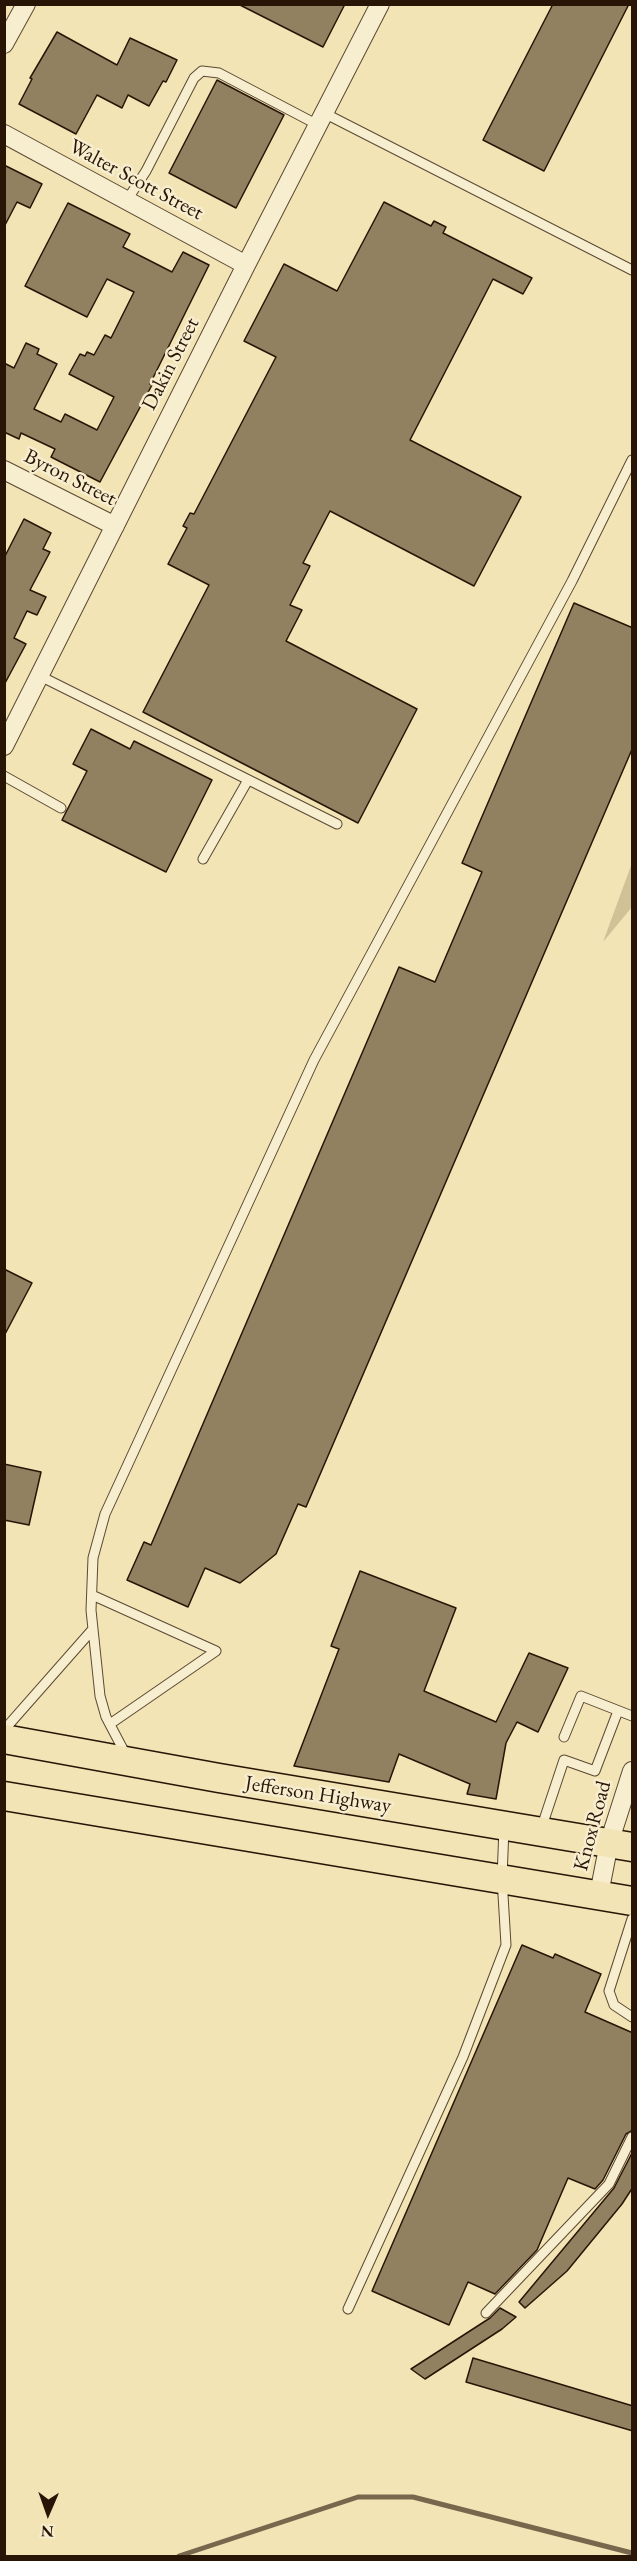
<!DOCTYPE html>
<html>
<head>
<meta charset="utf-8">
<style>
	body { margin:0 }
	#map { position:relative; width:637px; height:2561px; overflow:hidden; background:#f2e4b5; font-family:"EB Garamond",serif }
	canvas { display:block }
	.frame { position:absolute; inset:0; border:6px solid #281506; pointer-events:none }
	.north { position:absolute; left:18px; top:2483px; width:60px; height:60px; -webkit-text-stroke:4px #f7edcf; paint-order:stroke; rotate:182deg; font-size:16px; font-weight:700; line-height:24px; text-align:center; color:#281506 }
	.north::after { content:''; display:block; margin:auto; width:21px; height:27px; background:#281506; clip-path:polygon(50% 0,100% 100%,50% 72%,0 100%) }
</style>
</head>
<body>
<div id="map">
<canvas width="637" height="2561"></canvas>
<div class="frame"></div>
<div class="north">N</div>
</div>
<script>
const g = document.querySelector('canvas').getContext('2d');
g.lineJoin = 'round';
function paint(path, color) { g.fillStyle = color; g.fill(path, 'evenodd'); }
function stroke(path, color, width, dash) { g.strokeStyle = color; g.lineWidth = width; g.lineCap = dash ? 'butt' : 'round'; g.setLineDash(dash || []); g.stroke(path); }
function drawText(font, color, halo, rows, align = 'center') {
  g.font = font + ' "EB Garamond",serif'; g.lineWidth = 5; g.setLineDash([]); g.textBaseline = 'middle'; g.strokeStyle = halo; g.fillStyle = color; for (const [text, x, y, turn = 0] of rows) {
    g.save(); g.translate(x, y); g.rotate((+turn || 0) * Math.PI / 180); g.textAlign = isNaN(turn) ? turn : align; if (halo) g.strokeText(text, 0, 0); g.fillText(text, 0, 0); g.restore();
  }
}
const green = new Path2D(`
	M632,863v44l-29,35z`);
const stream = new Path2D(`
	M179,2556l179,-59h55l219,56`);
const building = new Path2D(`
	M238,4h107l-22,43z
	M553,4h76l-85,167 -61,-31z
	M57,32l60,33 13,-27 47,22 -11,22 -3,-1 -14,25 -21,-11 -6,13 -25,-13 -21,39 -57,-30 13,-25 -2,-1z
	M217,80l67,35 -48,93 -67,-35z
	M4,165l38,19 -12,24 -13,-6 -13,25z
	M384,202l47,24 3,-5 12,6 -3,6 89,45 -9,16 -30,-15 -83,161 111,57 -47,89 -144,-75 -27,52 7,3 -20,39 12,5 -16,31 131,68 -59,114 -215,-111 66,-127 -41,-21 19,-36 -4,-2 7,-13 4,1 82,-157 -32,-16 40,-77 53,27z
	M68,203l62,31 -7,13 49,25 11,-20 26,13 -59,119 2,1 -52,97 -49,-25 4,-8 -34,-16 -2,6 -15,-7v-69l10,5 12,-25 13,6 -2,5 20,10 -23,45 27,13 4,-8 32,16 17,-33 -45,-23 11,-20 5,2 2,-4 7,3 11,-20 6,3 23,-46 -27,-13 -20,38 -62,-31z
	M24,519l27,14 -8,16 7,3 -20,38 16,7 -9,18 -10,-4 -13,27 12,6 -22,41v-127z
	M574,603l59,25v119l-327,760 -8,-3 -22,50 -36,29 -35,-15 -17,39 -61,-27 17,-38 7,3 248,-578 36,15 47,-110 -20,-9z
	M91,729l39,20 4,-8 78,39 -46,92 -104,-52 25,-49 -14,-7z
	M4,1269l28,14 -28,53z
	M4,1464l37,8 -12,53 -25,-5z
	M360,1571l96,37 -32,83 72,31 33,-69 39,15 -30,64 -21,-10 -11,21 -10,56 -29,-5 3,-10 -71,-30 -10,28 -95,-16 45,-117 -8,-3z
	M522,1945l31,13 2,-4 46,20 -16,38 48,21v97l-7,4 -23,46 -8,9 -27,-11 -31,72 -42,44 -27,-12 -19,43 -77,-34z
	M633,2151v36l-11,17 -55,67 -42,37 -6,-6 95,-114z
	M500,2308l16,9 -14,12 -77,50 -14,-10 79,-51z
	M473,2358l160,48v25l-167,-49z`);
const lane = new Path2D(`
	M324,113l308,157
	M127,200l19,-29 48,-93 8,-7 17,2 99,52
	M40,676l297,148
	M4,776l57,32
	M203,859l45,-79
	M92,1595l124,56 -106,73
	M4,1730l89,-101
	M564,1737l17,-41 51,20
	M126,1755l-20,-38 -6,-21 -9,-86 2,-52 12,-44 209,-454 258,-479 60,-121
	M541,1829l23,-69 31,11 23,-60
	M632,1919l-23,72 5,14 18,12
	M348,2309l115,-252 43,-112 -4,-67 2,-50
	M486,2313l123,-129 23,-47`);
const street = new Path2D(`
	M4,44l22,-40
	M4,134l242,131
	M4,470l111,56
	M4,746l242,-481 134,-261
	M599,1894l10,-51 23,-72`);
const primary = new Path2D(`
	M4,1739l215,39 413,69
	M4,1796l628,105`);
const streetNames = [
	["Walter Scott Street",136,180,28],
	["Dakin Street",171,364,-63],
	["Byron Street",70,478,27],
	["Jefferson Highway",318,1795,9],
	["Knox Road",593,1826,-75]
];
paint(green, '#d0c197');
stroke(stream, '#78674c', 5);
paint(building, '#918161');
stroke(building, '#281506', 1.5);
stroke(lane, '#5a4932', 11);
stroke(street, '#5a4932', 20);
stroke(primary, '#281506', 31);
stroke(lane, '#f7edcf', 9);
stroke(street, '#f7edcf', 18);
stroke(primary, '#f2e4b5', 28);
drawText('21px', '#281506', '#f7edcf', streetNames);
</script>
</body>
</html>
